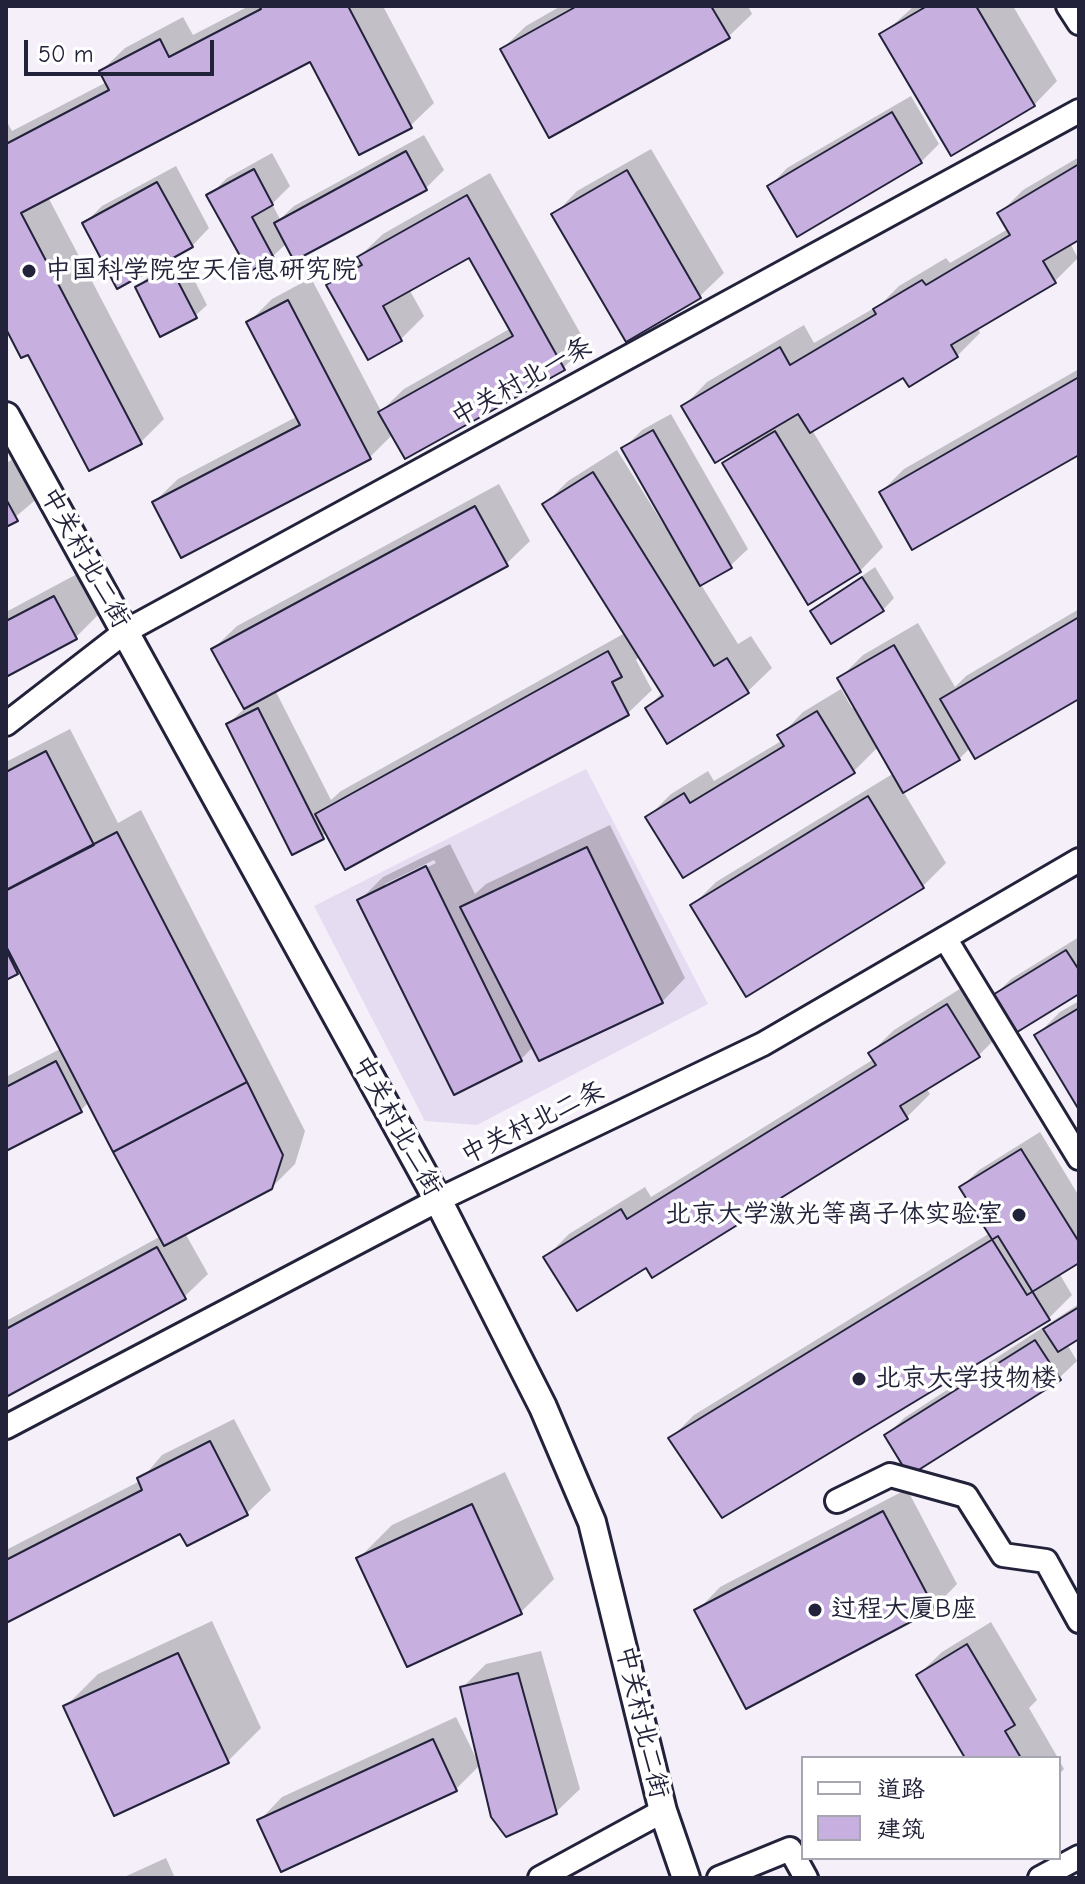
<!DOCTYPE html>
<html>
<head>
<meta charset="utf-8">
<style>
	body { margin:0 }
	#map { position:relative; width:1085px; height:1884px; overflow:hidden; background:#f4eff9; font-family:"Comic Neue","LXGW WenKai TC",sans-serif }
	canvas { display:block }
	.frame { position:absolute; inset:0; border:8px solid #22223b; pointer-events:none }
	.legend { position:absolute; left:801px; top:1756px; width:260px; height:104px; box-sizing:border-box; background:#fff; border:2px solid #a7a7b1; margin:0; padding:10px 14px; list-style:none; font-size:24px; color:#22223b }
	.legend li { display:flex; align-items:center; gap:16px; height:40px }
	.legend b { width:40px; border:2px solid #a7a7b1 }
	.scale { position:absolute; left:24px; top:40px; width:190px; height:36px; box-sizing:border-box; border:4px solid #22223b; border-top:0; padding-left:10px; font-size:24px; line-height:28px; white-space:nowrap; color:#22223b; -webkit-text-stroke:6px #fff; paint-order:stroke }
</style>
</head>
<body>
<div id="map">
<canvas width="1085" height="1884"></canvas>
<div class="frame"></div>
<ul class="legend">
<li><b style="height:10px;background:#fff"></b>道路</li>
<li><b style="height:22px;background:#c7b0e0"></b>建筑</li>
</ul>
<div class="scale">50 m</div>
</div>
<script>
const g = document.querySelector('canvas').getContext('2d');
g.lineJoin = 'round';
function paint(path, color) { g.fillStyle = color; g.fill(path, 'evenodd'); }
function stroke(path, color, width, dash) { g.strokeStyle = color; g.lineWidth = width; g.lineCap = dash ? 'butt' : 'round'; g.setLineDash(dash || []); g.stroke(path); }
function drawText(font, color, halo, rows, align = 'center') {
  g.font = font + ' "Comic Neue","LXGW WenKai TC",sans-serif'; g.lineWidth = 7; g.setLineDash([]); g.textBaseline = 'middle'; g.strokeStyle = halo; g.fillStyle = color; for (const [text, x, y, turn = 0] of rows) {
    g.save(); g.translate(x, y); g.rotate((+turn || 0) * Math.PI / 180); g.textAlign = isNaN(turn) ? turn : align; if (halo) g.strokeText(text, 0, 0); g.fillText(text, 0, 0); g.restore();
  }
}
const built = new Path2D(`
	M586,769l122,235 -231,121 -52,-4 -111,-215z`);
const shadow = new Path2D(`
	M249,6h134l51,97 -24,23 -99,-67 -263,138 116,222 -23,23 -112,-90 -23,-27v-205l6,11 95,-49 -6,-11 24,-23 58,-31 10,18z
	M561,6h187l4,8 -24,23 -226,12 24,-23z
	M914,6h99l44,75 -23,24 -152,-70z
	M911,96l28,48 -18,18 -151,24 17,-18z
	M424,135l20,35 -18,18 -139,55 -14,13 -24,13 -40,-73 18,-18 45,-25 18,33 -18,18 8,15 14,-13z
	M651,149l73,124 -24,23 -74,43 -72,-124 23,-24z
	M1079,157v81l-9,5 8,15 -23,23 -77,47 2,5 -23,23 -53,20 -92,54 71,117 -23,24 -135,-108 15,-16 -56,-41 23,-24 97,-57 10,18 67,-39 18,-18 47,-28 4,5 58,-34 -8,-16 23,-23z
	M176,166l33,62 -17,18 -108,-22 18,-18z
	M490,173l97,172 -24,23 -170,66 -23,23 -216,45 24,-23 120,-63 -49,-94 23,-23 39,-21 70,133 23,-22 107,-61 -41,-73 -61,34 15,27 -23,23 -73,-53 55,-52z
	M183,258l24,47 -12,11 -58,-29 12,-11z
	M1079,369v84l-198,39 23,-23z
	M671,414l77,135 -18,17 -30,17 38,61 13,-8 21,32 -24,23 -80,50 -21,-33 16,-16 -23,-36 -4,4 16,30 -24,23 -282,154 -19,-34 -34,19 -65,-128 17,-16 -32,-59 24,-23 262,-142 31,57 -24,23 -231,126 56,110 10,-9 284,-158 -80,-129 23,-23 49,-31 48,77 3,-2 -44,-77 18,-18z
	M19,456l21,40 -34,29v-62z
	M875,567l19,31 -11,12 -71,1z
	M77,574l22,40 -24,24 -69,36v-62z
	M1079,609v87l-108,51 -12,12 -56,32 43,72 -23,23 -231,20 24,-24 178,-109 -15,-27 -25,25 -206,46 23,-23 37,-23 6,10 69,-41 -3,-4 23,-24 38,-23 11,19 4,-2 -16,-28 23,-23 55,-32 37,64 11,-11z
	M70,729l48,94 23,-13 164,321 -10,33 -24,24 -86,45 23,41 -24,23 -178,98v-74l155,-85 -71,-135 -9,9 -75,39v-72l56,-29 -42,-79 -14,9v-216z
	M610,825l75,153 -23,24 -128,44 -13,13 -66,33 -95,-192 23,-23 67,-33 25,50 11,-10zM434,860l2,3 -51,25v-4z
	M1079,937v55l-86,5 18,-18z
	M971,982l31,50 -23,23 -53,33 4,6 -23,23 -261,149 -100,-9 23,-23 76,-47 6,10 223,-138 -4,-6 24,-23z
	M1079,1001v105l-42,-71 23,-23z
	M1040,1132l39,64v64l-20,13 13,22 -23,23 -326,197 -52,-77 23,-23 296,-182 -29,-46 18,-17z
	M1079,1304v33l-12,7 10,17 -18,17 -173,58 18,-18z
	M234,1419l37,71 -24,23 -59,31 -7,-13 -175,90v-71l134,-69 22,-26z
	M505,1472l49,107 -33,33 -113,53 -49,-107 33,-33z
	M907,1489l50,95 -23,24 -237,3 23,-24z
	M212,1621l49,107 -33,33 -163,-54 33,-33z
	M991,1622l46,78 -8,8 29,50h-91l-49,-83 24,-23z
	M541,1651l39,138 -24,23 -75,-48 -25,25 -197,32 23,-24 174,-80 23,47 -17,-76 24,-24z
	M1059,1760l5,9 -5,5z
	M166,1858l9,20h-53z`);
const building = new Path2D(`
	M259,6h89l64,122 -53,27 -49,-93 -289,151 121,231 -53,27 -61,-116 -7,3 -15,-29v-185l103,-54 -10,-19 61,-32 9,18 92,-48z
	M577,6h134l19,32 -181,100 -49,-89z
	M927,6h49l59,100 -84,50 -72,-122z
	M892,112l30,51 -125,74 -30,-51z
	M406,151l21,39 -133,71 -20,-38z
	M1079,164v76l-36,21 13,22 -105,62 7,12 -49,30 -6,-9 -93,55 -12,-19 -83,49 -34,-57 99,-59 10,18 86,-51 -3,-5 49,-29 4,5 84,-50 -13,-22z
	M254,169l19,36 -21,12 22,41 -25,14 -43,-77z
	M627,170l74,128 -75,44 -75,-128z
	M157,182l36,65 -76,42 -35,-66z
	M467,195l98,175 -160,89 -27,-47 135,-76 -44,-78 -86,48 19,35 -34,19 -42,-75 36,-20 -5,-8z
	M171,268l26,50 -37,19 -25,-50z
	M288,300l83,159 -190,99 -29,-56 148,-77 -54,-103z
	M1079,377v78l-167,95 -33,-58z
	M653,430l79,138 -32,18 -79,-138z
	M775,431l86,141 -53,33 -86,-142z
	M593,472l121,194 13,-8 22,35 -82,51 -22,-36 18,-12 -121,-192z
	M6,499l12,22 -12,6z
	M475,506l33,60 -264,143 -33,-60z
	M862,577l22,34 -53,33 -21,-33z
	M54,596l23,43 -71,38v-56z
	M1079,617v82l-104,60 -35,-60z
	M894,645l66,115 -57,33 -66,-115z
	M608,651l14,26 -10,5 17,33 -284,155 -30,-56z
	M258,708l66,131 -32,16 -66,-131z
	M817,711l38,62 -172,105 -38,-61 39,-24 6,10 94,-57 -7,-11z
	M46,751l48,94 -87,45 -1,-118z
	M868,796l56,92 -178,109 -56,-92z
	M117,832l130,250 -134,70 -107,-206v-56z
	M587,847l76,156 -124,58 -79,-154z
	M426,866l96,195 -68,34 -97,-195z
	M6,950l12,24 -12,6z
	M1066,950l13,20v24l-65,40 -23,-38z
	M947,1004l33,53 -80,49 8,13 -256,159 -6,-10 -69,43 -34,-54 78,-48 6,10 249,-154 -8,-12z
	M1079,1008v102l-45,-75z
	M56,1061l26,51 -76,39v-64z
	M247,1082l36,73 -11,34 -108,57 -51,-94z
	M1021,1149l58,93v21l-52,32 -68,-108z
	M998,1236l52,84 -328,198 -54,-80z
	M157,1247l29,52 -180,98v-68z
	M1079,1307v32l-21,13 -15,-23z
	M1035,1340l26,40 -152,96 -25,-41z
	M210,1441l38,74 -61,31 -7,-12 -174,89v-63l136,-70 -5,-12z
	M472,1504l50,110 -115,53 -51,-109z
	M883,1511l52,98 -189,100 -52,-99z
	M967,1644l48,81 -10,6 16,27h-56l-49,-83z
	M178,1653l51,110 -115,53 -51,-110z
	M518,1673l39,141 -51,23 -15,-20 -31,-130z
	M433,1739l24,52 -176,81 -24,-52z`);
const minor = new Path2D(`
	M1068,6l11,17
	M6,724l120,-93 953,-520
	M945,938l134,220
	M6,1427l432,-227 325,-156 316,-184
	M837,1501l53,-26 76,21 37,59 43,6 33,60
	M540,1878l123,-67
	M719,1878l71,-29 16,29
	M1040,1878l39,-21`);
const tertiary = new Path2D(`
	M6,416l432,784 105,207 49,115 71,289 23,67`);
const markers = [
	[29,271,8,"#22223b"],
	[1019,1215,8,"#22223b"],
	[859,1379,8,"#22223b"],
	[815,1610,8,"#22223b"]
];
const poiNames = [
	["中国科学院空天信息研究院",45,271],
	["北京大学激光等离子体实验室",1003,1215,"right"],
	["北京大学技物楼",875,1379],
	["过程大厦B座",831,1610]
];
const streetNames = [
	["中关村北一条",522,382,-29],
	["中关村北二街",85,558,61],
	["中关村北二条",533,1123,-26],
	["中关村北二街",397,1126,61],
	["中关村北二街",642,1722,77]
];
paint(built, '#e6dcf2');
paint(shadow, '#0003');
paint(building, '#c7b0e0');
stroke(building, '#22223b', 2);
stroke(minor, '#22223b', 28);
stroke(tertiary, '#22223b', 32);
stroke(minor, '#fff', 22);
stroke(tertiary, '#fff', 26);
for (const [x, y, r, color] of markers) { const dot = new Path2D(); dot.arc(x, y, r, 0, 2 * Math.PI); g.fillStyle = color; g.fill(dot); stroke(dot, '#fff', 3); }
drawText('26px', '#22223b', '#fff', poiNames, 'left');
drawText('26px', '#22223b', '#fff', streetNames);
</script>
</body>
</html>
